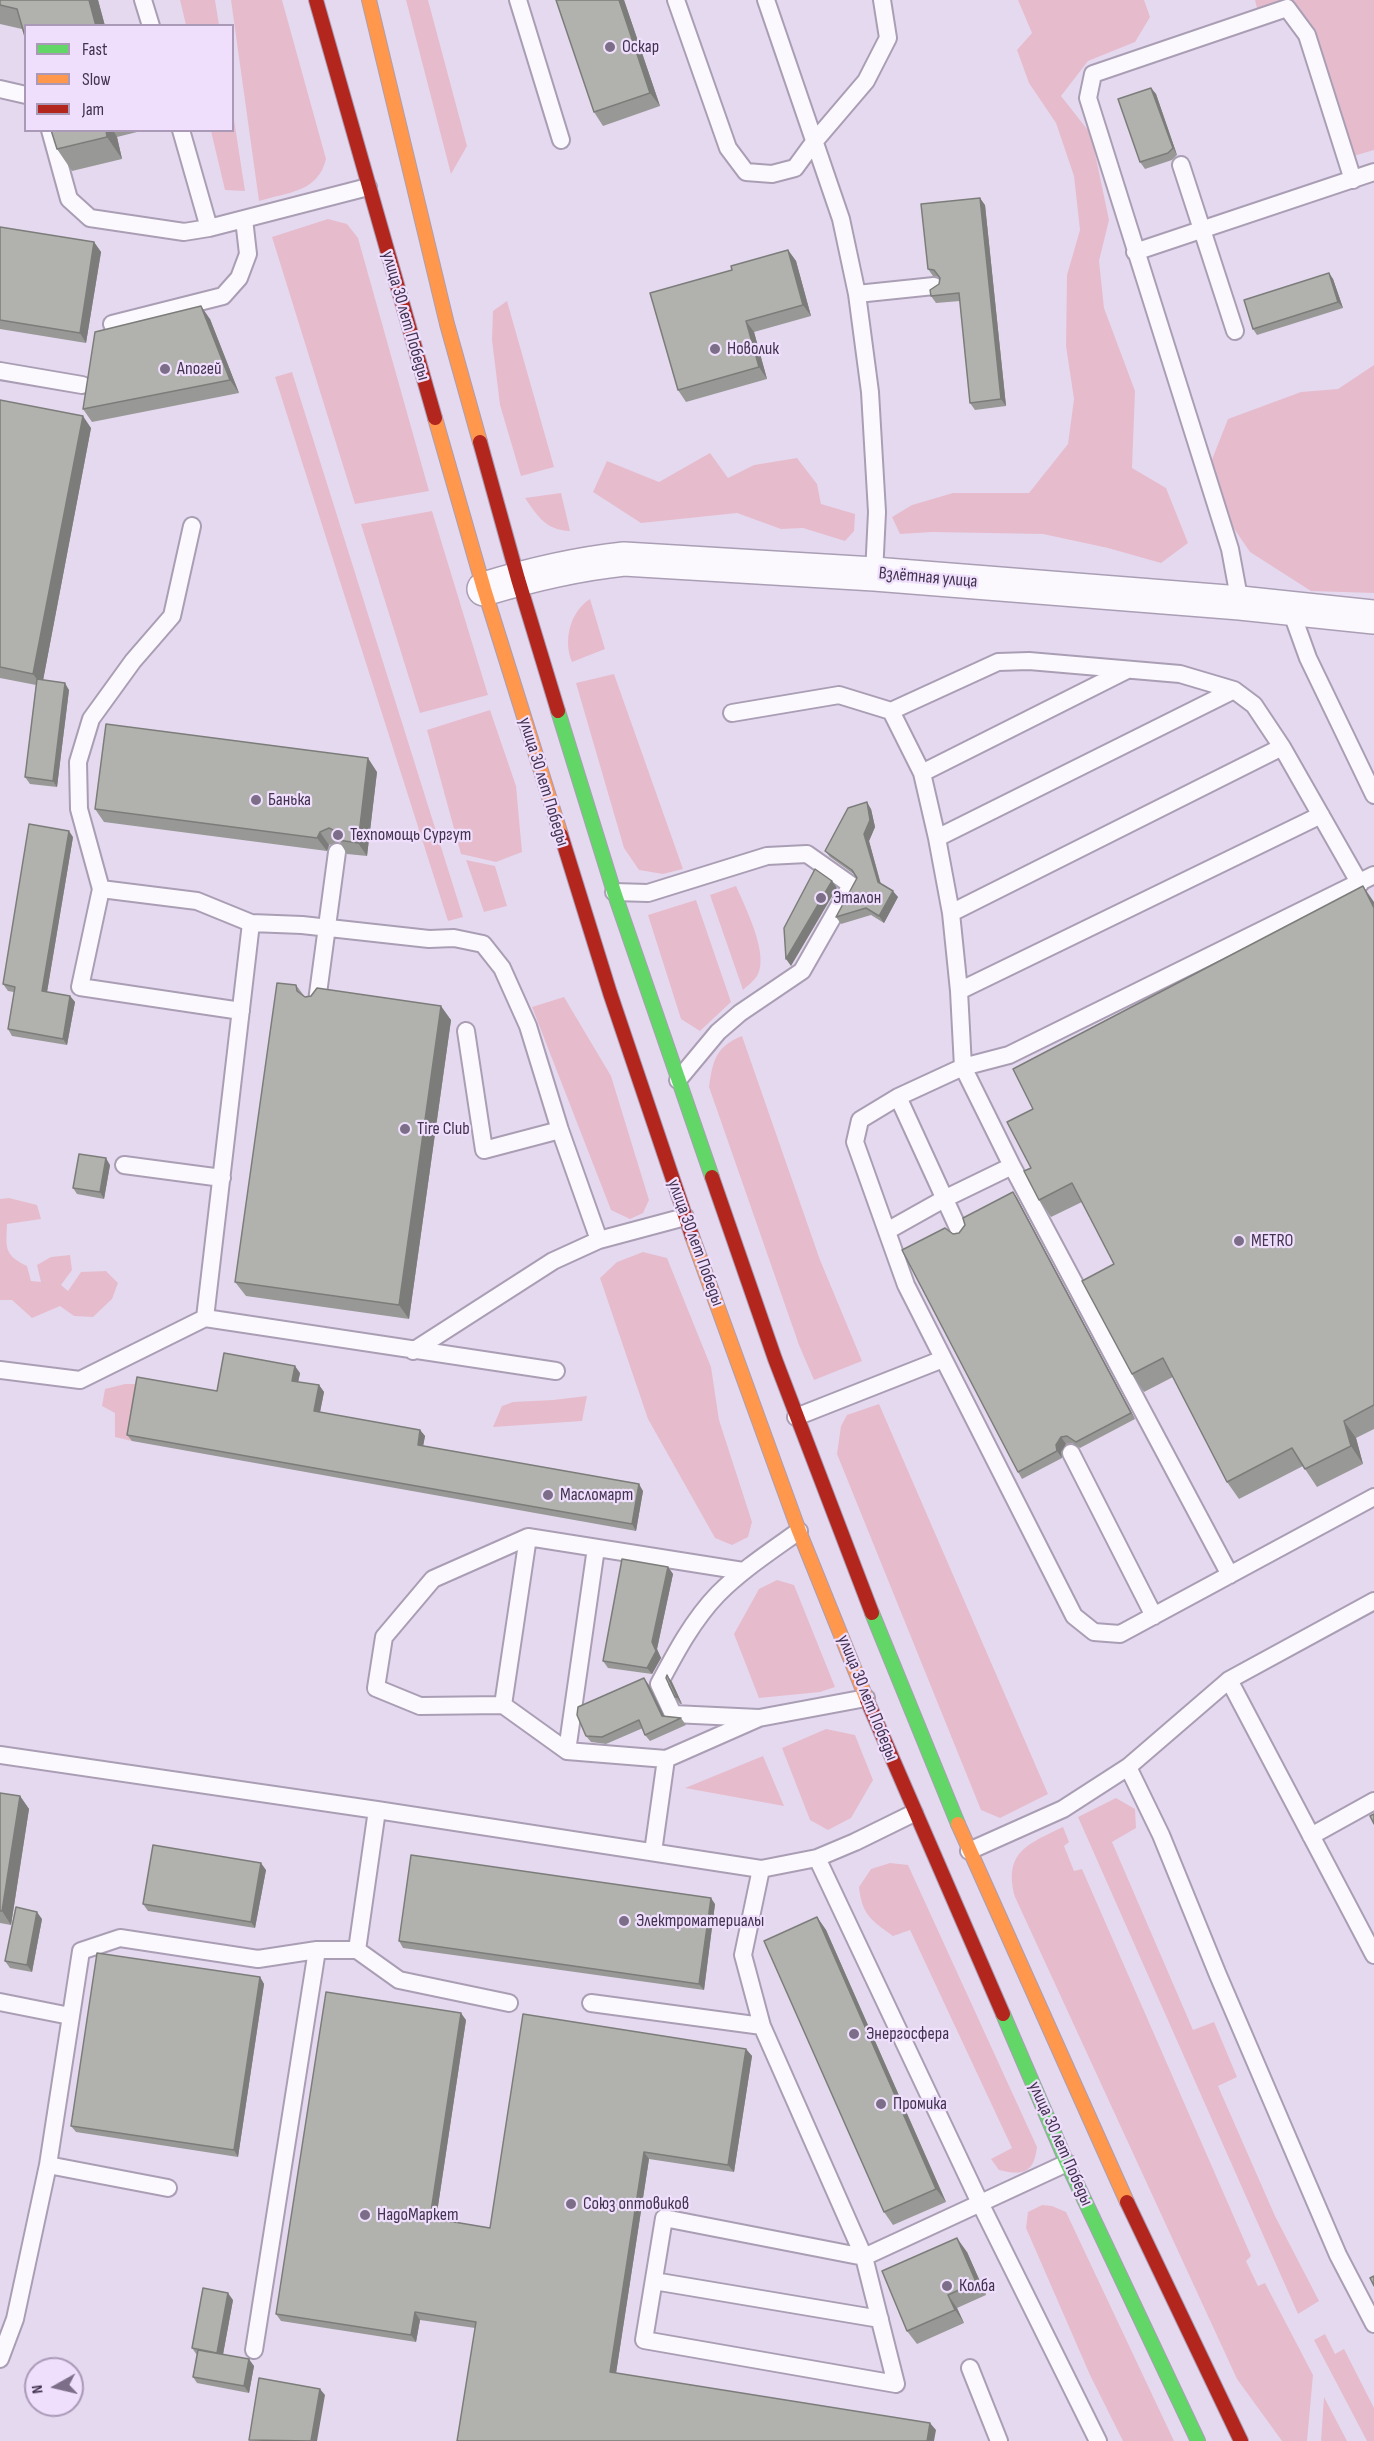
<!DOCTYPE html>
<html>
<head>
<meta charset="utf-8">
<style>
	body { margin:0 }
	#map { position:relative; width:1374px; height:2441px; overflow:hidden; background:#e5d9f0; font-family:"Sofia Sans Condensed",sans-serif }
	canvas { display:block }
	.legend { position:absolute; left:24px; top:24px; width:210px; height:108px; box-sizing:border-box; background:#efdffd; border:2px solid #aa9ab8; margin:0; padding:8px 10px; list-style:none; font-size:18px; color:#433350 }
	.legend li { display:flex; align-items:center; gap:12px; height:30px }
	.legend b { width:30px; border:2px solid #aa9ab8 }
	.north { position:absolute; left:24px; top:2357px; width:60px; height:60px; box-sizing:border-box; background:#efdffd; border:2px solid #aa9ab8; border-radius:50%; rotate:262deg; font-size:16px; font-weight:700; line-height:24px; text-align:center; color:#433350 }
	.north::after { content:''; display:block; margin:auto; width:21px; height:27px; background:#7c6d88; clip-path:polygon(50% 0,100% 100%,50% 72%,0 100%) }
</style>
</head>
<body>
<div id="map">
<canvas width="1374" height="2441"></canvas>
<ul class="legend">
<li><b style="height:8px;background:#63d668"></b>Fast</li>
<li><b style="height:8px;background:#ff974d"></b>Slow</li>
<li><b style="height:8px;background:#b3261e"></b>Jam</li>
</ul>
<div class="north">N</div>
</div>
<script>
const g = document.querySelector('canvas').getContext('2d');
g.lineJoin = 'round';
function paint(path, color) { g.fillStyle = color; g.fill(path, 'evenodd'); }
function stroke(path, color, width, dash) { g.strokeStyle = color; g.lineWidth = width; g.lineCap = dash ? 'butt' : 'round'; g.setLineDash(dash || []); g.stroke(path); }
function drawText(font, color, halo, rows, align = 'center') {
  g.font = font + ' "Sofia Sans Condensed",sans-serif'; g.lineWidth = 4.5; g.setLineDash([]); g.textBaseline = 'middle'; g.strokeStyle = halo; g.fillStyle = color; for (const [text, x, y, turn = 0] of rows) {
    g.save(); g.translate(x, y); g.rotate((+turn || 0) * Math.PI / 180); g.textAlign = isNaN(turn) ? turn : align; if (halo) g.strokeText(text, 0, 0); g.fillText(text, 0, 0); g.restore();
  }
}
const green = new Path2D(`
	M180,0h35l4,25h-33z
	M231,0h51l44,159c-8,33 -37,33 -67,42z
	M406,0h22l39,146 -16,28z
	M1018,0h126l6,17 -15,25 -47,19 -27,35 30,38 18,86 -10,41 5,47 31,83 -3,77 34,20 22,55 -27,20 -53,-15 -65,-14 -111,-2 -32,2 -8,-17 20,-12 41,-12h76l39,-49 6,-45 -8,-53 1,-71 13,-45 -6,-54 -18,-53 -27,-40 -12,-33 15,-17z
	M1255,0h119v150l-24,7 -53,-149 -39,4z
	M233,113l12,78 -20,-1 -14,-59 21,-1z
	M328,219l19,5 11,14 71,253 -74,13 -83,-267z
	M507,301l47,166 -33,9 -21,-71 -8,-65 1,-29z
	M1374,365v228l-63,-2 -61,-39 -28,-41 -11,-49 17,-43 73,-27 37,-3z
	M292,372l171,545 -15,4 -173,-544z
	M710,453l18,25 26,-13 43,-7 20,26 4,20 34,10 -1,17 -9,10 -42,-13 -22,1 -44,-16 -96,10 -48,-31 14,-31 52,21z
	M561,493l9,38c-24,-1 -32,-14 -45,-33z
	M432,511l56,184 -68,18 -59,-189z
	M590,599l15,50 -33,13c-9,-22 -2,-50 18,-63z
	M614,674l69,195 -20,5 -24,-4 -15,-22 -48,-165z
	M490,710l26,76 6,66 -26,10 -35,-8 -34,-124z
	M466,860l29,6 12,40 -23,6z
	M736,886c9,21 34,69 21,90 -3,5 -10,10 -14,14l-33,-95z
	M696,900l35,102 -31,29 -19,-12 -33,-104z
	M564,997l47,79 38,124 -6,13 -13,6 -19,-9 -79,-203z
	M742,1036l78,224 42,101 -48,19 -15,-35 -90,-258c4,-26 6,-40 33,-51z
	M9,1198l28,7 4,14 -34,5c-1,24 -3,31 20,42l4,15 10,1 -4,-17 14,-8 19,-2 2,15 -11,15 7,6 13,-19 25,-1 12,12 -6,16 -19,18 -19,-1 -14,-10 -28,12 -20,-18h-12v-101z
	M643,1252l24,6 44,109 8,53 33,102 -4,15 -16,8 -17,-7 -67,-119 -48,-141 17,-16z
	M125,1384h17l-10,57 -17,-4v-24l-13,-7 3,-17z
	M587,1396l-5,25 -89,6 9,-21 11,-4 40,-2z
	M879,1404l169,390 -48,24 -19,-8 -144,-356 4,-28 6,-11z
	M777,1580l17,5 41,102 -15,5 -61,6 -25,-64 25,-45z
	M826,1729l29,6 18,45 -22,38 -23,12 -18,-10 -28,-72z
	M763,1756l21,50 -99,-18z
	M1116,1798l19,11 1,19 -24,14 81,188 21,-8 23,55 -19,9 57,130 44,85 -21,13 -220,-497z
	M1063,1827l6,15 -5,4 10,25 8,-2 169,387 -5,5 12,25 7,-3 48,92 -6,66h-25l-45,-62 -222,-482c-12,-45 13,-53 48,-70z
	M890,1863l18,2 129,282c-3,26 -14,29 -38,23l-8,-11 21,-11 -102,-218 -17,6c-22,-16 -31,-21 -34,-49l12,-18z
	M1042,2205l10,1 14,6 108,229h-51l-33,-66 -64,-147 2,-16z
	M1325,2334l10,20 9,-5 30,59v33h-7l-53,-101z
	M1324,2397l23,44h-26z`);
const lane = new Path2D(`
	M143,0l8,26
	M518,0l43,140
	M676,0l52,148 18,24 26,2 23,-6 19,-26 52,-61 22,-43 -6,-38
	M766,0l75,219 16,75 13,98 7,120 -3,62
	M0,89l26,6
	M50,130l19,69 21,19 94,14 25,-4 159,-41
	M181,130l28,98
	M1181,165l54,166
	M1135,252l239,-80
	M857,294l77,-8
	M112,324l111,-28 16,-18 9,-24 -4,-35
	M0,371l82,14
	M192,526l-20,90 -39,45 -42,58 -13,43 1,47 22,80 -21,98 161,24
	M1240,603l-10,-54 -142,-451 5,-24 194,-66 20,27 46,145
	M1290,608l18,50 66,137
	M891,711l107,-49 31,-1 151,13 54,16 20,15 28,42 78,137
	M732,713l107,-18 52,16 31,62 15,65 14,75 8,78 4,76 49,99 218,409
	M922,773l205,-103
	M937,838l297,-148
	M1374,875l-365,180 -46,12 -65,30 -38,23 -5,22 51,143 168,331 20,16 26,2 254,-137
	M101,889l96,12 54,22 51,2 127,14 25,-1 29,6 19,24 26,58 32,104 39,110
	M614,892l34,1 119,-37 40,-2 44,31 -49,86 -62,42 -22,19 -40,48
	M951,913l331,-166
	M251,923l-46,395 351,53
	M959,991l362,-176
	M317,1001l20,-149
	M466,1031l18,119 76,-20
	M898,1097l61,133
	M124,1165l98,13
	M887,1231l57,-32 68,-33
	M413,1351l140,-90 46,-21 86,-23
	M0,1370l80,10 125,-62
	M796,1417l147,-58
	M1071,1453l83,163
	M799,1531c-28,20 -57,39 -81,63 -25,26 -42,58 -59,90l14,30 86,4 107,-20
	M743,1571l-215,-34 -25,168 64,46 99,8 93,-41
	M1229,1680l145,275
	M503,1705l-83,1 -44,-18 8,-51 49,-58 95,-42
	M567,1751l29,-203
	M0,1755l377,55 384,59 56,-11 38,-16 59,-29
	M1128,1767l33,68 57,140 120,280 36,69
	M1311,1836l63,-35
	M969,1851l94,-42 65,-42 101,-87 145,-79
	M653,1852l13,-93
	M817,1858l163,345 118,238
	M761,1869l-18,86 19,71 102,231 32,127 -252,-44 20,-122 200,39 203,-94
	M357,1950l20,-140
	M0,2002l70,14
	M591,2003l171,23
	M168,2188l-120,-23 33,-214 39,-13 138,21 59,-9h40l42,30 110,23
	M654,2281l226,38
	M254,2350l63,-400
	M0,2359l15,-40 33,-154
	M970,2368l29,73`);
const street = new Path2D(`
	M484,589c46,-14 93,-25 140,-30l250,15 366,29 134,14`);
const fast = new Path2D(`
	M558,711l56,181 98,285
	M872,1613l86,211
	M1003,2014l64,149 131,278`);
const slow = new Path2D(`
	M369,0l78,324 33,118
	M435,418l49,171 77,246
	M692,1236l107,295 68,169
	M958,1824l169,378`);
const jam = new Path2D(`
	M316,0l119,418
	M480,442l38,137 40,132
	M561,835l49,158 82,243
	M712,1177l63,182 97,254
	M867,1700l136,314
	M1127,2202l114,239`);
const wall = new Path2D(`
	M0,0h98l7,26h-79l-4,3 -22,-5z
	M556,0h68l36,106 -57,20 -9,-14z
	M1151,88l5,6 21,61 -5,5 -27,9 -5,-7z
	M51,130h90v1l-24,6 5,22 -50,12 -15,-22z
	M985,205l21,201 -31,4 -5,-7 -10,-102 -24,2 -5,-7 8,-12 1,-6 -1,-1 -6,-1 -5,-7z
	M0,227l94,15 7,10 -15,91 -86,-14z
	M788,250l8,11 15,55 -57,16 13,47 -81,23 -8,-12 54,-120z
	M1329,273l4,6 10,29 -86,27 -4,-6z
	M210,319l29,74 -147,29 -9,-13z
	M0,400l91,28 -48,252 26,10 -12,97 -27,-3 -5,-7 11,-92 -36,-7z
	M377,772l-10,84 -20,-2 -7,-12h-2l-9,3 -2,6 -223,-29 -9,-13z
	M871,809l4,18 -6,14 12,43 17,13 -14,26 -13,-8 -30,9 -5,-7 21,-39 -2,-3 -25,-18 -5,-6z
	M73,837l-26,155 23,4 5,6 -8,43 -55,-9 -4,-7 6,-37 -6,-1 -5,-7z
	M1374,902v527l-18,9 7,26 -46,23 -14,-21 -64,33 -12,-17 -54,-105 -29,15 -12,-18 -18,-110 -32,-62 -31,15 -12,-17 -8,-32 2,-59z
	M296,985l9,12 146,23 -42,299 -163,-23 -11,-14z
	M110,1165l-6,34 -27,-5 -4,-6z
	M1013,1192l4,6 118,221 -55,29 -8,-5 -6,1 -5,8 1,6 -40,21 -4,-7 -65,-238 6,-1z
	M300,1373l-2,9 21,3 5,7 -4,20 100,18 5,6 -2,10 220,45 -7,40 -504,-90 -5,-6 90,-44z
	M668,1567l5,7 -16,75 4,9 -9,16 -44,-6 -5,-7z
	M672,1682l10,22h-2l-5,-7z
	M649,1685l15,31 17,2 5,7 -36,16 -5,-6 -2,-7 -37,16 -15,-2 -5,-6z
	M0,1793l20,3 9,13 -18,116 -11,-2z
	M266,1870l-11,58 -107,-17 -5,-7z
	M715,1904l-11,86 -301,-42 -4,-7z
	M817,1917l9,13 120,272 -53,23 -9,-13z
	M42,1919l-10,53 -22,-4 -5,-7z
	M260,1977l4,7 -26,173 -162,-25 -5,-6z
	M466,2020l-30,199 54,9 256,-179 6,7 -18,116 -85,-13 -33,214 320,57 -479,11 18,-113 -55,-8 -4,22 -135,-21 -5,-7z
	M967,2252l19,43 -29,13 7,15 -47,21 -10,-13z
	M233,2300l-10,54 31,12 -5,27 -52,-10 -4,-6 4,-22 -5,-7z`);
const shadedWall = new Path2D(`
	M89,0h9l7,26h-9z
	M619,0h5l36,106 -10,-13z
	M1151,88l5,6 21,61 -4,-7z
	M106,130h7l4,7 5,22 -15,-22z
	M980,198l5,7 21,201 -5,-7z
	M94,242l7,10 -15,91 -6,-10z
	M788,250l8,11 15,55 -8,-11z
	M1329,273l4,6 10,29 -5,-6z
	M201,306l9,13 29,74 -9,-13z
	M746,321l8,11 13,47 -8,-12z
	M83,416l8,12 -49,258 -9,-12z
	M65,683l4,7 -12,97 -4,-6z
	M368,758l9,14 -10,84 -9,-13z
	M867,802l4,7 4,18 -6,14 13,48 -4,-7 -14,-48z
	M69,831l4,6 -27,161 -4,-7z
	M320,832l9,13 -2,6 -10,-13z
	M832,881l5,7 -46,78 -5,-7z
	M1363,886l11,16v6z
	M893,891l5,6 -14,26 -5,-7z
	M70,996l5,6 -8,43 -4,-6z
	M441,1006l10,14 -42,299 -10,-14z
	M106,1158l4,7 -6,34 -4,-7z
	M1013,1192l4,6 118,221 -4,-6z
	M295,1366l5,7 -3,15 -5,-7z
	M319,1385l5,7 -5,25 -5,-6z
	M1344,1421l12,17 7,26 -12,-18z
	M420,1430l5,6 -3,16 -4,-7z
	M1061,1437l5,7 -5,8 1,6 -5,-7 -1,-6z
	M639,1484l4,7 -7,40 -4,-7z
	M668,1567l5,7 -16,75 4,9 -9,16 -5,-6z
	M667,1675l5,7 10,22 -5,-7z
	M644,1678l5,7 18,37 -5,-6z
	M20,1796l9,13 -18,116 -9,-14z
	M261,1863l5,7 -11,58 -4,-6z
	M711,1898l4,6 -11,86 -5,-6z
	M37,1912l5,7 -10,53 -5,-7z
	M817,1917l9,13 120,272 -10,-13z
	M260,1977l4,7 -26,173 -4,-7z
	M461,2013l5,7 -31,206 -5,-8z
	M746,2049l6,7 -18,116 -6,-7z
	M644,2152l5,7 -34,221 -5,-8z
	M957,2238l10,14 19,43 -10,-13z
	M228,2293l5,7 -11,60 -5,-7z
	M948,2295l9,13 7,15 -9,-13z
	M415,2312l5,8 -4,22 -5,-7z
	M249,2359l5,7 -5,27 -5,-7z
	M320,2389l5,6 -8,46h-6z
	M930,2423l6,7 -2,11h-7z`);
const building = new Path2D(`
	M0,0h89l7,26h-70v14l-9,-31 -17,-4z
	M556,0h63l31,93 -56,19z
	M1151,88l22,60 -5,5 -28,9 -22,-63z
	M51,130h55l1,7 -50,12z
	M980,198l21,201 -31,4 -11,-110 -28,3 -1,-6 9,-6 1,-6 -6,-8 -6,-1 -7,-65z
	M0,227l94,15 -14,91 -80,-13z
	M788,250l15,55 -57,16 13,46 -81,23 -28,-97 82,-23 -1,-4z
	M1329,273l9,29 -85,27 -9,-29z
	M201,306l29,74 -147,29 12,-77z
	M0,400l83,16 -50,258 -33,-7z
	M37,679l28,4 -12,98 -28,-4z
	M106,724l262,34 -10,85 -20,-3 -3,-9 -6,-3 -9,4 -3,6 -222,-29z
	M867,802l3,18 -6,14 14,48 15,9 -14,25 -13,-8 -30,9 21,-39 -5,-8 -27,-19 23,-43z
	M29,824l40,7 -27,160 28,5 -7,43 -55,-10 7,-42 -12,-3z
	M815,869l17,12 -46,78 -2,-31z
	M1363,886l11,22v497l-30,16 7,25 -46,23 -13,-21 -65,34 -64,-124 -31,16 -50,-93 32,-17 -42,-81 -33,17 -15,-29 7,-3 -24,-46 26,-13 -20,-40z
	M277,983l19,2 1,6 8,6 6,-1 6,-8 124,18 -42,299 -164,-23z
	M79,1154l27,4 -6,34 -27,-4z
	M1013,1192l118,221 -55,29 -9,-6 -6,1 -5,8 1,6 -39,21 -116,-222 43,-22 8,6 6,-1 6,-8 -2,-7z
	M224,1353l71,13 -3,15 27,4 -5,26 106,19 -2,15 221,39 -7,40 -505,-89 10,-58 80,14z
	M622,1559l46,8 -16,75 4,9 -9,17 -44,-7z
	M667,1675l10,22h-2l-9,-19z
	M644,1678l18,38 19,2 -36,17 -6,-15 -37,17 -16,-1 -9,-21 1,-8z
	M0,1793l20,3 -18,115h-2z
	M1374,1814v10l-4,-8z
	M153,1845l108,18 -10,59 -108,-18z
	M411,1855l300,43 -12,86 -300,-43z
	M16,1907l21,5 -10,53 -22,-4z
	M817,1917l119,272 -52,23 -120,-271z
	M97,1953l163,24 -26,173 -163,-24z
	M326,1992l135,21 -31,205 60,10 33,-214 223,35 -18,116 -84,-13 -34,220 320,51 -3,18h-470l19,-119 -61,-10 -4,23 -135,-21z
	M957,2238l19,44 -28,13 7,15 -48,21 -25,-60z
	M1374,2276v10l-4,-8z
	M203,2288l25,5 -11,60 -25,-5z
	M198,2350l51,9 -5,27 -51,-9z
	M259,2378l61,11 -9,52 -62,-1z`);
const markers = [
	[610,47,6,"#7c6d88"],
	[715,349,6,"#7c6d88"],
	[165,369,6,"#7c6d88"],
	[256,800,6,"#7c6d88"],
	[338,835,6,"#7c6d88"],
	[821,898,6,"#7c6d88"],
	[405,1129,6,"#7c6d88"],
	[1239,1241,6,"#7c6d88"],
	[548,1495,6,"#7c6d88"],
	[624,1921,6,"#7c6d88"],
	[854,2034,6,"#7c6d88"],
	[881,2104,6,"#7c6d88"],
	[571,2204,6,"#7c6d88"],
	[365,2215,6,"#7c6d88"],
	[947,2286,6,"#7c6d88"]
];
const poiNames = [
	["Оскар",622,47],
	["Новолик",727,349],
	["Апогей",177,369],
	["Банька",268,800],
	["Техпомощь Сургут",350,835],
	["Эталон",833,898],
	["Tire Club",417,1129],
	["METRO",1251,1241],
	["Масломарт",560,1495],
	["Электроматериалы",636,1921],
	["Энергосфера",866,2034],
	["Промика",893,2104],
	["Союз оптовиков",583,2204],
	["НадоМаркет",377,2215],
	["Колба",959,2286]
];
const streetNames = [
	["улица 30 лет Победы",405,316,74],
	["Взлётная улица",928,578,5],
	["улица 30 лет Победы",543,782,73],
	["улица 30 лет Победы",695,1243,70],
	["улица 30 лет Победы",867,1698,68],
	["улица 30 лет Победы",1060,2144,66]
];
paint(green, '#e6bccc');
stroke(lane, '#aa9eb5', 20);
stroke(street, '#aa9eb5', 36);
stroke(fast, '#aa9eb5', 16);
stroke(slow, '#aa9eb5', 16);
stroke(jam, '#aa9eb5', 16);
stroke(lane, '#fbf9fd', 16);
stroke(street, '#fbf9fd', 33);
stroke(fast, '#63d668', 14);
stroke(slow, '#ff974d', 14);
stroke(jam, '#b3261e', 14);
paint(wall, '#989996');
paint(shadedWall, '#7c7d7a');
paint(building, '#b1b2ae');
stroke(building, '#7c7d7a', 1.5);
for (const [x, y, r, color] of markers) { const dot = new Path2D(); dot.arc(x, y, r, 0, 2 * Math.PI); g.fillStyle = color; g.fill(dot); stroke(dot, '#efdffd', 2); }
drawText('18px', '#433350', '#efdffd', poiNames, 'left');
drawText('18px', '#433350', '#efdffd', streetNames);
</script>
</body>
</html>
